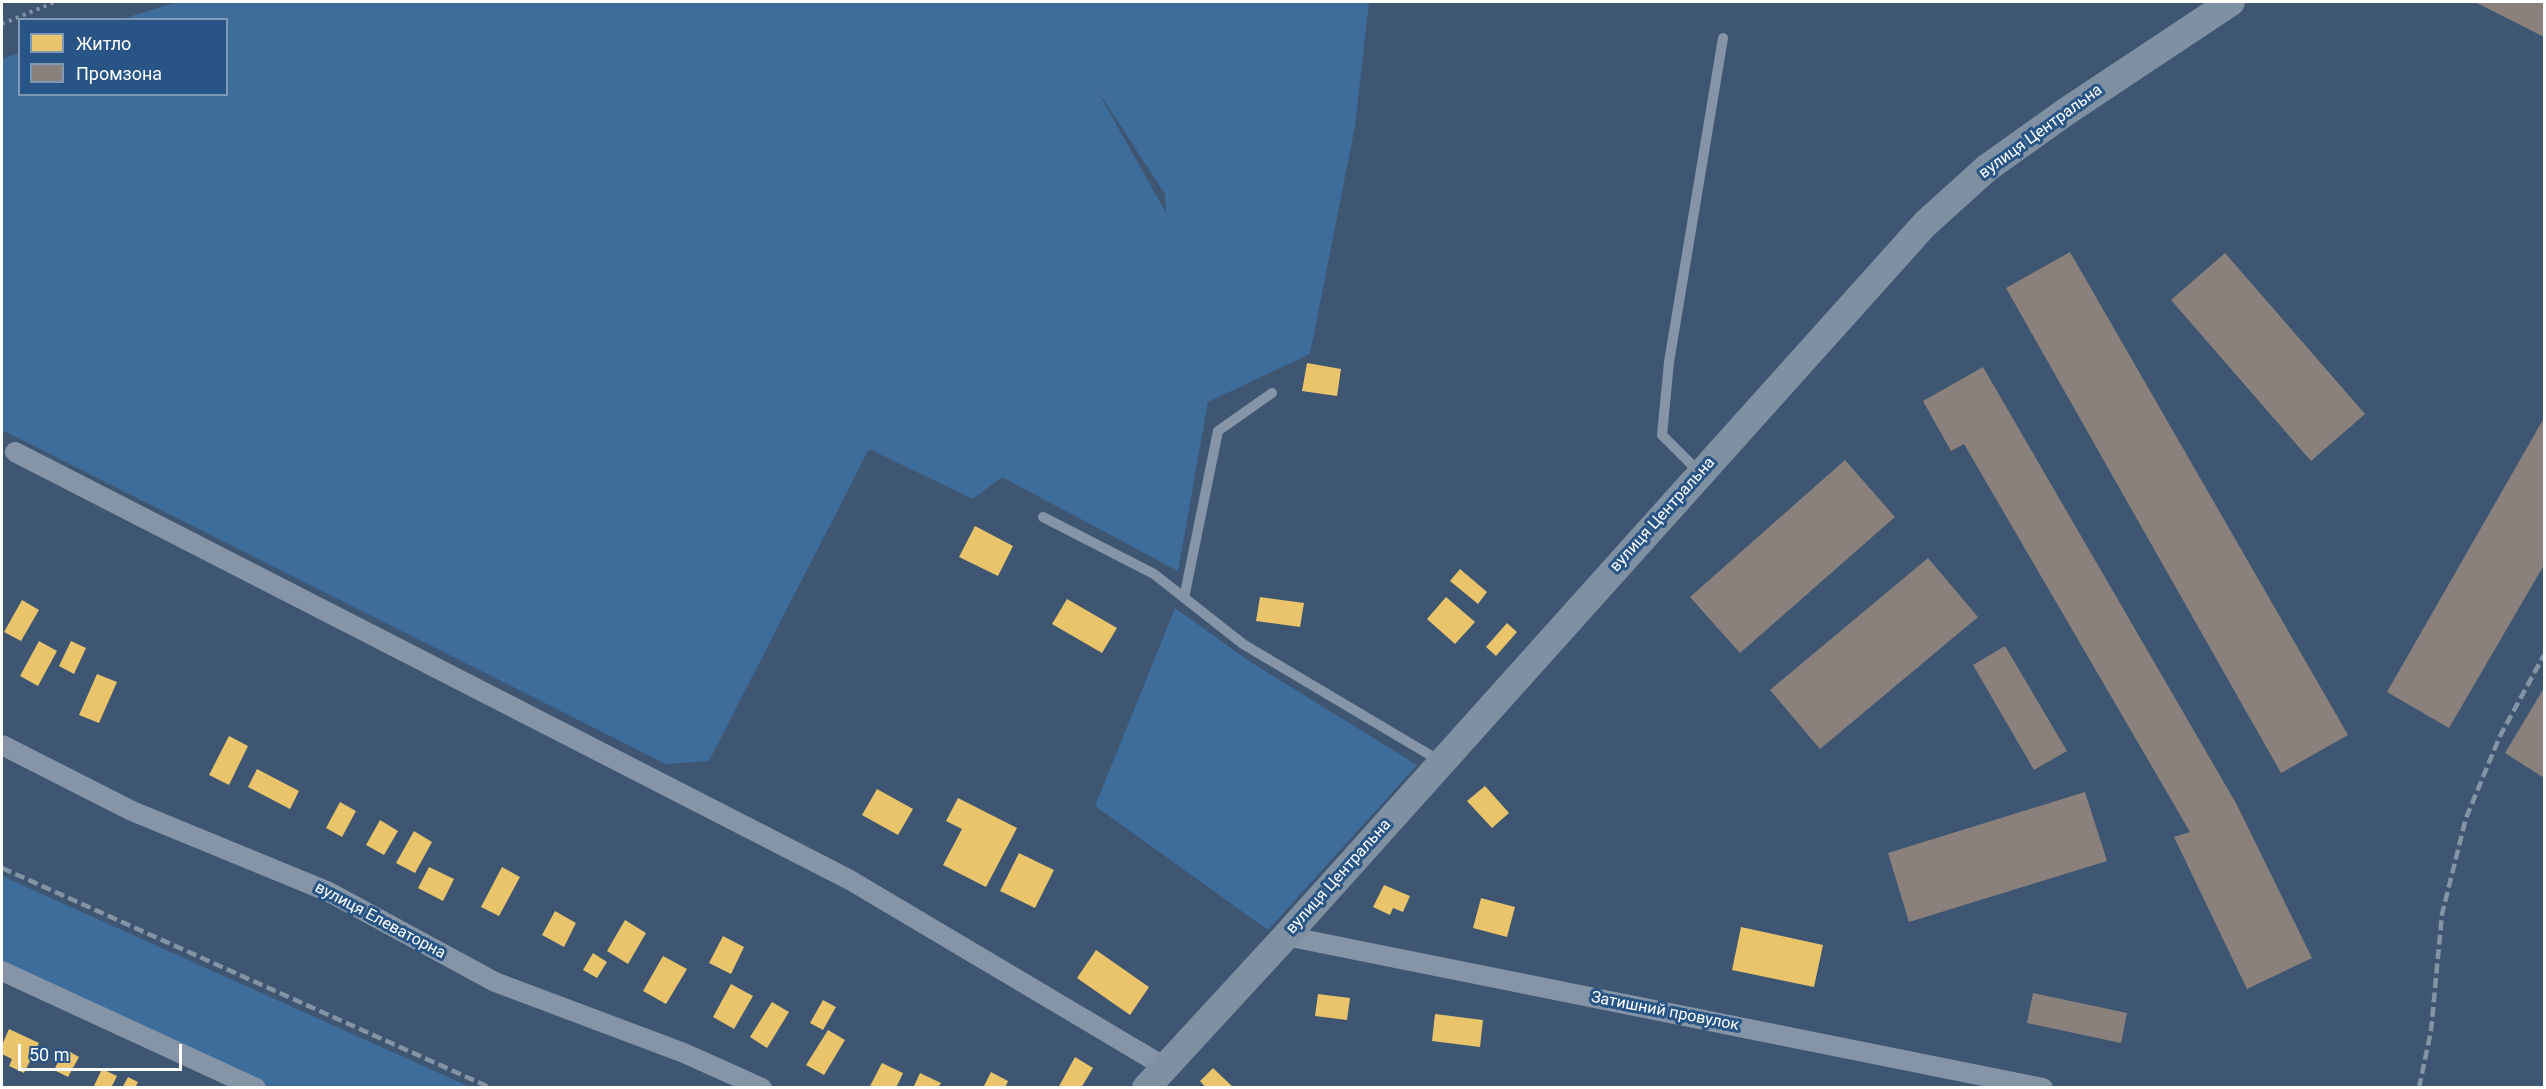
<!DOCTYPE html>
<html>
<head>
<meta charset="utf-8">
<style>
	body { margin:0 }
	#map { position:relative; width:2546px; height:1089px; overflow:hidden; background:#3e5671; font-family:Roboto,sans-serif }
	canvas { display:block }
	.frame { position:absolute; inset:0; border:3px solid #fff; pointer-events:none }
	.legend { position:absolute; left:18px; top:18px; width:210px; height:78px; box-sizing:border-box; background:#295586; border:2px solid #7f99b6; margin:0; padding:8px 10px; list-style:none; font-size:18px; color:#fff }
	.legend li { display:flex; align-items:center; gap:12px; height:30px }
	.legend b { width:30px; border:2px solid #7f99b6 }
	.scale { position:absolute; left:18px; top:1044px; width:164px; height:27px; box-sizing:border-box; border:3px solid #fff; border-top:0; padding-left:8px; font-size:18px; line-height:21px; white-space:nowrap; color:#fff; -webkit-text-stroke:4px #295586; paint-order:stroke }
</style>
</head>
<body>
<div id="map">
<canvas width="2546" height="1089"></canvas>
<div class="frame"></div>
<ul class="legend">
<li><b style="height:16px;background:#e9c46a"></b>Житло</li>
<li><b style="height:16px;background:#8a817c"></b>Промзона</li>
</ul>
<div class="scale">50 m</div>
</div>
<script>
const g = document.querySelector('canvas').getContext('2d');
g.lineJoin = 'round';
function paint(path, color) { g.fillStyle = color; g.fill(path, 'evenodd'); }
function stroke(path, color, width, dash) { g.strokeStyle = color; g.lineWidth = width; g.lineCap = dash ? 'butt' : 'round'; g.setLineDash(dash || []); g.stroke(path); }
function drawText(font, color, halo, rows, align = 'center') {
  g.font = font + ' Roboto,sans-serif'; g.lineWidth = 6; g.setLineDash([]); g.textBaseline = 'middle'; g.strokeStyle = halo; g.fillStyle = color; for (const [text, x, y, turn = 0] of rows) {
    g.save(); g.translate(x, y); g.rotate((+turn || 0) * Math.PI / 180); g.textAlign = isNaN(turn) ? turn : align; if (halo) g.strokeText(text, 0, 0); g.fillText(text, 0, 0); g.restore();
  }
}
const green = new Path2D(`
	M177,2h1192l-14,124 -45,228 -102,48 -30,169 -176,-94 -29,22 -104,-50 -160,312 -43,3 -664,-334v-371l17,-6 1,41h206v-74l-104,-1zM1096,88l69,106 1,17h-1z
	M1175,608l74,53 168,104 -149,165 -173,-124z
	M2,876l468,211h-200l-268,-125z`);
const homes = new Path2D(`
	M1307,363l34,6 -4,27 -35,-5z
	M975,526l38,20 -15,30 -39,-19z
	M1460,569l27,23 -9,12 -28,-23z
	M1260,597l44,6 -4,24 -44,-6z
	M1446,597l29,25 -20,22 -28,-25z
	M1067,599l50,29 -15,25 -50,-29z
	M22,600l17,10 -18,31 -17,-9z
	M1507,623l10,9 -21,24 -10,-9z
	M39,641l18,10 -19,35 -18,-10z
	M71,641l15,7 -12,26 -15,-8z
	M97,674l20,8 -18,41 -20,-8z
	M229,736l19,10 -19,39 -20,-10z
	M257,769l42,22 -9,18 -42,-22z
	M1485,786l24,27 -17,15 -25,-27z
	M877,789l36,20 -15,26 -36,-20z
	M958,798l59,30 -31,59 -43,-22 19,-36 -16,-8z
	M340,802l16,9 -14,26 -16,-9z
	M380,820l18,11 -14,24 -18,-10z
	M414,831l18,11 -17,31 -19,-10z
	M1019,853l35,17 -19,38 -35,-17z
	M429,867l25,12 -11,22 -25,-13z
	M502,867l18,10 -21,39 -18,-9z
	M1384,885l26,11 -7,16 -10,-4 -3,7 -17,-8z
	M1481,898l34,9 -8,30 -34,-9z
	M555,911l21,12 -12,24 -22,-12z
	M625,920l21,13 -18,31 -21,-13z
	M1741,927l82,18 -9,42 -82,-17z
	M723,936l21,11 -13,27 -22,-11z
	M1096,950l53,37 -19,28 -53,-37z
	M593,953l14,9 -10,16 -14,-8z
	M663,956l24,13 -21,35 -23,-13z
	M731,984l22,12 -19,33 -21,-12z
	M1318,994l32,4 -3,22 -32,-4z
	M823,1000l13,7 -13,23 -13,-7z
	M772,1002l17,10 -22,36 -17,-11z
	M1435,1014l48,6 -3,27 -48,-6z
	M9,1029l30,14 -15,30 -15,-7 3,-7 -10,-5v-9z
	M828,1030l17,10 -21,35 -18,-10z
	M65,1049l14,8 -11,20 -14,-7z
	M1075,1057l18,11 -12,20h-23z
	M882,1063l21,10 -7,15h-27z
	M1213,1068l21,20h-28l-6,-7z
	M102,1069l15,7 -6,12h-18z
	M991,1072l17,9 -3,7h-22z
	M920,1073l21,10 -3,5h-25z
	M128,1077l10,5 -3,6h-13z`);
const industry = new Path2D(`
	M2475,2h69v35z
	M2070,252l278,483 -67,38 -275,-485z
	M2225,253l140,161 -54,47 -140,-161z
	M1983,367l254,438 75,153 -65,31 -73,-152 16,-5 -226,-388 -13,7 -28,-50z
	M2544,418v147l-95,163 -62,-36z
	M1845,460l50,57 -155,136 -50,-56z
	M1928,558l50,59 -158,132 -50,-59z
	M2005,646l62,105 -33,19 -61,-105z
	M2544,688v90l-39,-25z
	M2085,792l22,69 -198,61 -21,-69z
	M2033,993l94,20 -6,30 -94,-20z`);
const path = new Path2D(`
	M2,24l53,-22`);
const lane = new Path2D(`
	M1700,473l-38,-38 7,-73 54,-324
	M1043,517l111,57 89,70 197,117
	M1184,598l34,-167 54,-38`);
const street = new Path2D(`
	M15,452l835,428 315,187
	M2,745l130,66 197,81 166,90 189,71 78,35
	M1286,936l757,152
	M2,971l254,117`);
const secondary = new Path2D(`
	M1146,1088l140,-152 639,-712 62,-56 80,-57 164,-109`);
const rail = new Path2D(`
	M2,868l489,220
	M2419,1088l12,-57 11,-117 24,-96 34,-82 44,-81`);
const streetNames = [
	["вулиця Центральна",2041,132,-36],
	["вулиця Центральна",1663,515,-48],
	["вулиця Центральна",1339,877,-48],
	["вулиця Елеваторна",380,921,28],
	["Затишний провулок",1665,1012,11]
];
paint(green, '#3e6c9b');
paint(homes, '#e9c46a');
paint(industry, '#8a817c');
stroke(path, '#8595a7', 4, [3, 4.5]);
stroke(lane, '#8595a7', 10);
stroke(street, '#8595a7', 20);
stroke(secondary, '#7f90a2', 28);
stroke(rail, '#8594a5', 4.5, [10, 4.5]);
drawText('16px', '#fff', '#295586', streetNames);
</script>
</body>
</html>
